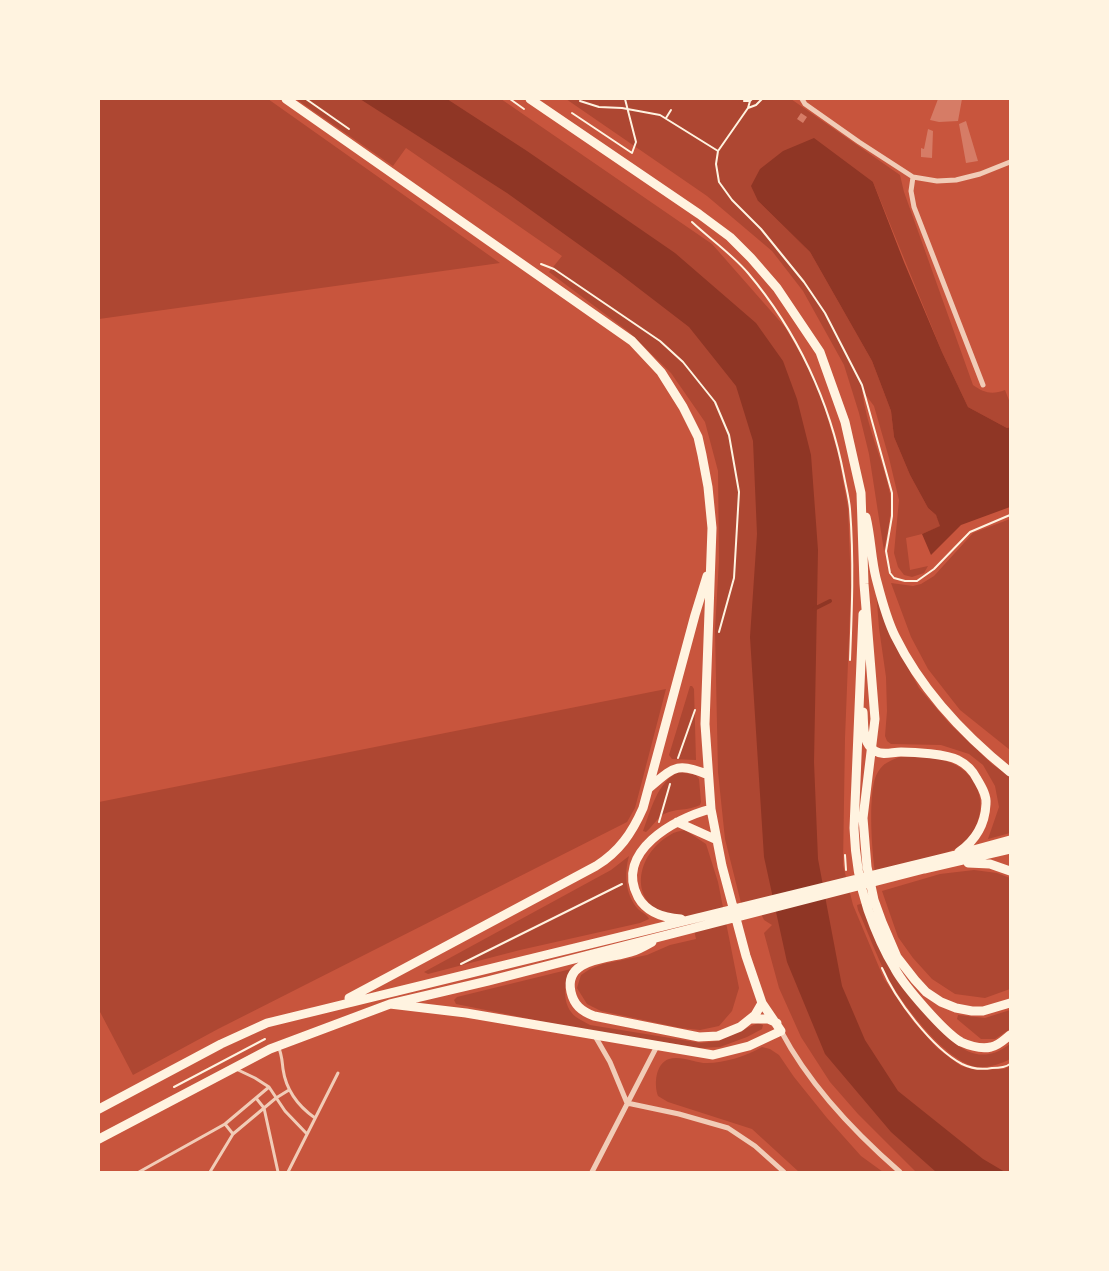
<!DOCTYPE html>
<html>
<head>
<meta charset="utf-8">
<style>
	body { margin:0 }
	#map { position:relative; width:1109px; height:1271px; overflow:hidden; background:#c8553d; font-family:Barlow,sans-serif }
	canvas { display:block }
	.frame { position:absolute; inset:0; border:100px solid #fff3e0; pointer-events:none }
</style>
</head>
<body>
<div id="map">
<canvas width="1109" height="1271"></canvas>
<div class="frame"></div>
</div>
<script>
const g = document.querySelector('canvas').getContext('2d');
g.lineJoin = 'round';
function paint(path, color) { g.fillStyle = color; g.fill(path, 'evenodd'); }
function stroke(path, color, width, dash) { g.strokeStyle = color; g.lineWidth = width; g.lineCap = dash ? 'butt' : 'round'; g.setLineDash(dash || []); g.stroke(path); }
const green = new Path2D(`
	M99,99h169l232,164 -401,56z
	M296,99h205l211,145 73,83 32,55 21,72 10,54 3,79 -6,151 -2,127 10,40 31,74 28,41 25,28 24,18 15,4 28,-1 6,-3v106h-94l-58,-58 -28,-32 -29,-45 -22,-49 -15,-55 8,-8 -8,-5 -9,-19 -14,2 -16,-64 -7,-67 -3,-142 4,-70 -1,-89 -13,-49 -34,-49 -42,-41 -80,-60 13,-16 -156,-108 -13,18z
	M566,99h225l109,76 4,17 69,193c11,8 19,10 32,5l5,13v24l-3,1 -39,-21 -26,-55 -69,-170 -115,19 52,51 62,109 19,50 3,26 16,38 18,33 8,7 5,11 -19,8 -16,4 4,32 18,-4 -4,7 -12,4 -8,-2 -6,-8 -4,-14 5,-53 -10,-42 -15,-52 -12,-16c4,36 21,69 28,104 3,16 -3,40 -6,57l-15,-97 -10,-41 -15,-48 -41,-74 -31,-40 -65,-55z
	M1010,519v231l-50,-40 -32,-41 -17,-32 -20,-54 22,3 8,-2 13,-8 39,-43z
	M876,590l17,50 26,48 30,35 44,42 17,11v57l-22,6 11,-32 -4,-21 -12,-21 -14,-11 -28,-9 -50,-1 -4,-3 -2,-5 2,-25 -1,-34 -7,-49z
	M690,686h2l2,3 2,71 -24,-1 -3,-4z
	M666,689l-31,119 -8,14 -409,207 -85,46 -34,-65v-208z
	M899,757c17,0 35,0 50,5 35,13 41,53 17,79 -5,5 -13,9 -20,12l-71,19c-3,-20 -8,-84 3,-100 5,-9 12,-11 21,-15z
	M679,772l17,3 3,4 2,23 -1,3c-11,6 -25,3 -36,9 -7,4 -12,13 -18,18l-3,-1c8,-21 14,-49 36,-59z
	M685,830l21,14 12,38 21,106 -7,23 -13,15 -19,4 -19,-2 -80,-17 -14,-7 -10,-16 4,-13 9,-6 13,-5 44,-9 23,-10 26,-6 -5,-23c-6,0 -13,2 -19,1 -45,-13 -37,-62 -2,-82 4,-3 10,-4 15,-5z
	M629,856c-5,18 -4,38 9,53 4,4 9,5 11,10l-9,4 -120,27 -92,24 -4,-2 187,-102z
	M974,870l23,3 13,5v111l-25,9 -30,-4 -23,-15 -19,-21 -15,-21 -16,-46 58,-17z
	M864,903c13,26 24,54 38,80 7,14 18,24 28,36 23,24 46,51 80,25v15c-9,5 -22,9 -33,8 -31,-5 -76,-64 -90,-91 -11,-21 -19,-44 -29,-66l-1,-5z
	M571,969c-7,15 -10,36 5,48 4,3 9,5 14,8l111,18 18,-2 39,-18 5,2 -1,4 -15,8 -27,10 -20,1 -120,-19 -124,-25 -2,-4 3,-3z
	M1010,1010v19l-15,10h-14l-24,-20 1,-4 27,3z
	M762,1047l8,2 9,6 15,22 33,41 34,38 22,16h-84l-47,-43 -84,-27 -10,-6c-4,-11 -3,-32 11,-37 11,-4 26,4 38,4 17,0 40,-7 55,-16z`);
const water = new Path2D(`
	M360,99h87l80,52 148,102 81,70 27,38 14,38 14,56 7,95 -4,212 4,97 24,127 23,54 33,51 85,68 22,13h-69l-45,-40 -66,-78 -38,-92 -23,-105 -14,-220 7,-103 -4,-93 -17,-55 -47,-59 -69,-53 -113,-81z
	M814,138l59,44 31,80 38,90 26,55 39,21 3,-1v80l-49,18 -30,30 -9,-21 18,-8 -4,-11 -8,-7 -18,-33 -16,-38 -3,-26 -19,-50 -62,-109 -52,-51 -7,-15 9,-17 23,-18z`);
const stream = new Path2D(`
	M814,609l16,-8`);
const building = new Path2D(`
	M938,99h24l-4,22 -19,1 -9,-2z
	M801,113l6,4 -4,6 -6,-4z
	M966,121l12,40 -12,2 -7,-39z
	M928,129l5,2 -1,27 -11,-1v-9l3,1z`);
const path = new Path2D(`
	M306,99l43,30
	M510,99l14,10
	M746,99l-2,2h6l2,-2
	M580,101l19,6 23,1 38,7 58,36
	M750,101l-2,7 8,-3 6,-6
	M748,108l-30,43 -2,13 3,18 13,18 29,29 43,53 21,31 37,72 30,108v23l-6,35 4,22 4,5 11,3h12l17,-12 36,-37 40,-17
	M572,113l60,40 4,-11 -11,-43
	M666,118l5,-8
	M692,222c18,17 40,32 56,51 49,58 82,129 96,203 2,11 5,22 6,33 4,51 2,101 0,151
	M541,264l13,5 106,72 23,21 32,40 14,33 10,57 -5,86 -15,54
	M678,758l17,-48
	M659,822l11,-38
	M845,855l1,15
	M461,964l161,-80
	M882,968c13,31 50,80 80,96 10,5 19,6 30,4 6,0 13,0 18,-4
	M174,1087l91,-48`);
const service = new Path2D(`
	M278,1046c4,8 4,15 5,23 3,21 15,37 32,49
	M236,1069l19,9 14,9 16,24 22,23
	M256,1098l8,10 14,64
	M225,1124l8,10
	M139,1172l86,-48 44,-37
	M210,1172l23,-38 43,-36 13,-8
	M288,1172l50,-99`);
const minor = new Path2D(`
	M802,99l3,5 54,38 54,35 24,4 19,-1 24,-6 30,-12
	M913,177l-2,14 3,16 69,178
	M781,1031c29,55 73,101 119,141
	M595,1036l15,26 17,41
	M627,1103l52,11 49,14 27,18 29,26
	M592,1172l65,-126`);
const secondary = new Path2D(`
	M286,99l346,242 29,31 22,35 15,30 4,18 6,32 4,41 -7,196 6,85 11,57 24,90 16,47 19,28 -32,15 -36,9 -247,-42 -76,-9
	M530,99l169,115 31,23 21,21 26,30 43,64 25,70 16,71 3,91 11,135 -12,99 4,49 7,33 8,22 15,35 18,23 11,12 15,10 15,6 16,3h11l27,-8
	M866,517c5,20 5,41 10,61 5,19 10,40 19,58 26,53 69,99 115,136
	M863,614l-9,214c1,27 5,55 14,82 7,20 16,41 27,59 10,18 49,63 66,73 9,4 21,7 30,5 7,-1 14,-8 19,-12
	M863,712c1,13 -1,32 12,39 8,5 17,1 26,1 13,0 46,2 57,8 8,4 15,11 19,19 4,7 10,16 9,25 -1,21 -10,36 -27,48
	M649,788c24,-20 28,-27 59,-13
	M677,822l40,18
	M968,863l22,1 20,7
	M681,919c-17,-1 -34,-6 -43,-22 -24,-45 37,-79 73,-88
	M652,942c-7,4 -14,8 -21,10 -21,7 -68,6 -60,40 3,13 10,19 23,24l105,21 19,-1 22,-9 15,-12 7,-12
	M349,998l247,-132c23,-14 36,-33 47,-58l52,-193 12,-39
	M750,1019h18l9,4
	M99,1109l122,-65 46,-21 688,-168 55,-15
	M99,1139l171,-90 120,-45 98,-23 436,-112 86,-20`);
paint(green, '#ae4732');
paint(water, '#8f3625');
stroke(stream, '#8f3625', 4);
paint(building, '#d67c66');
stroke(path, '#fff3e0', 2);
stroke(service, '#f1ccb7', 3);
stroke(minor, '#f1ccb7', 5);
stroke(secondary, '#fff3e0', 9);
</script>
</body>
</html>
